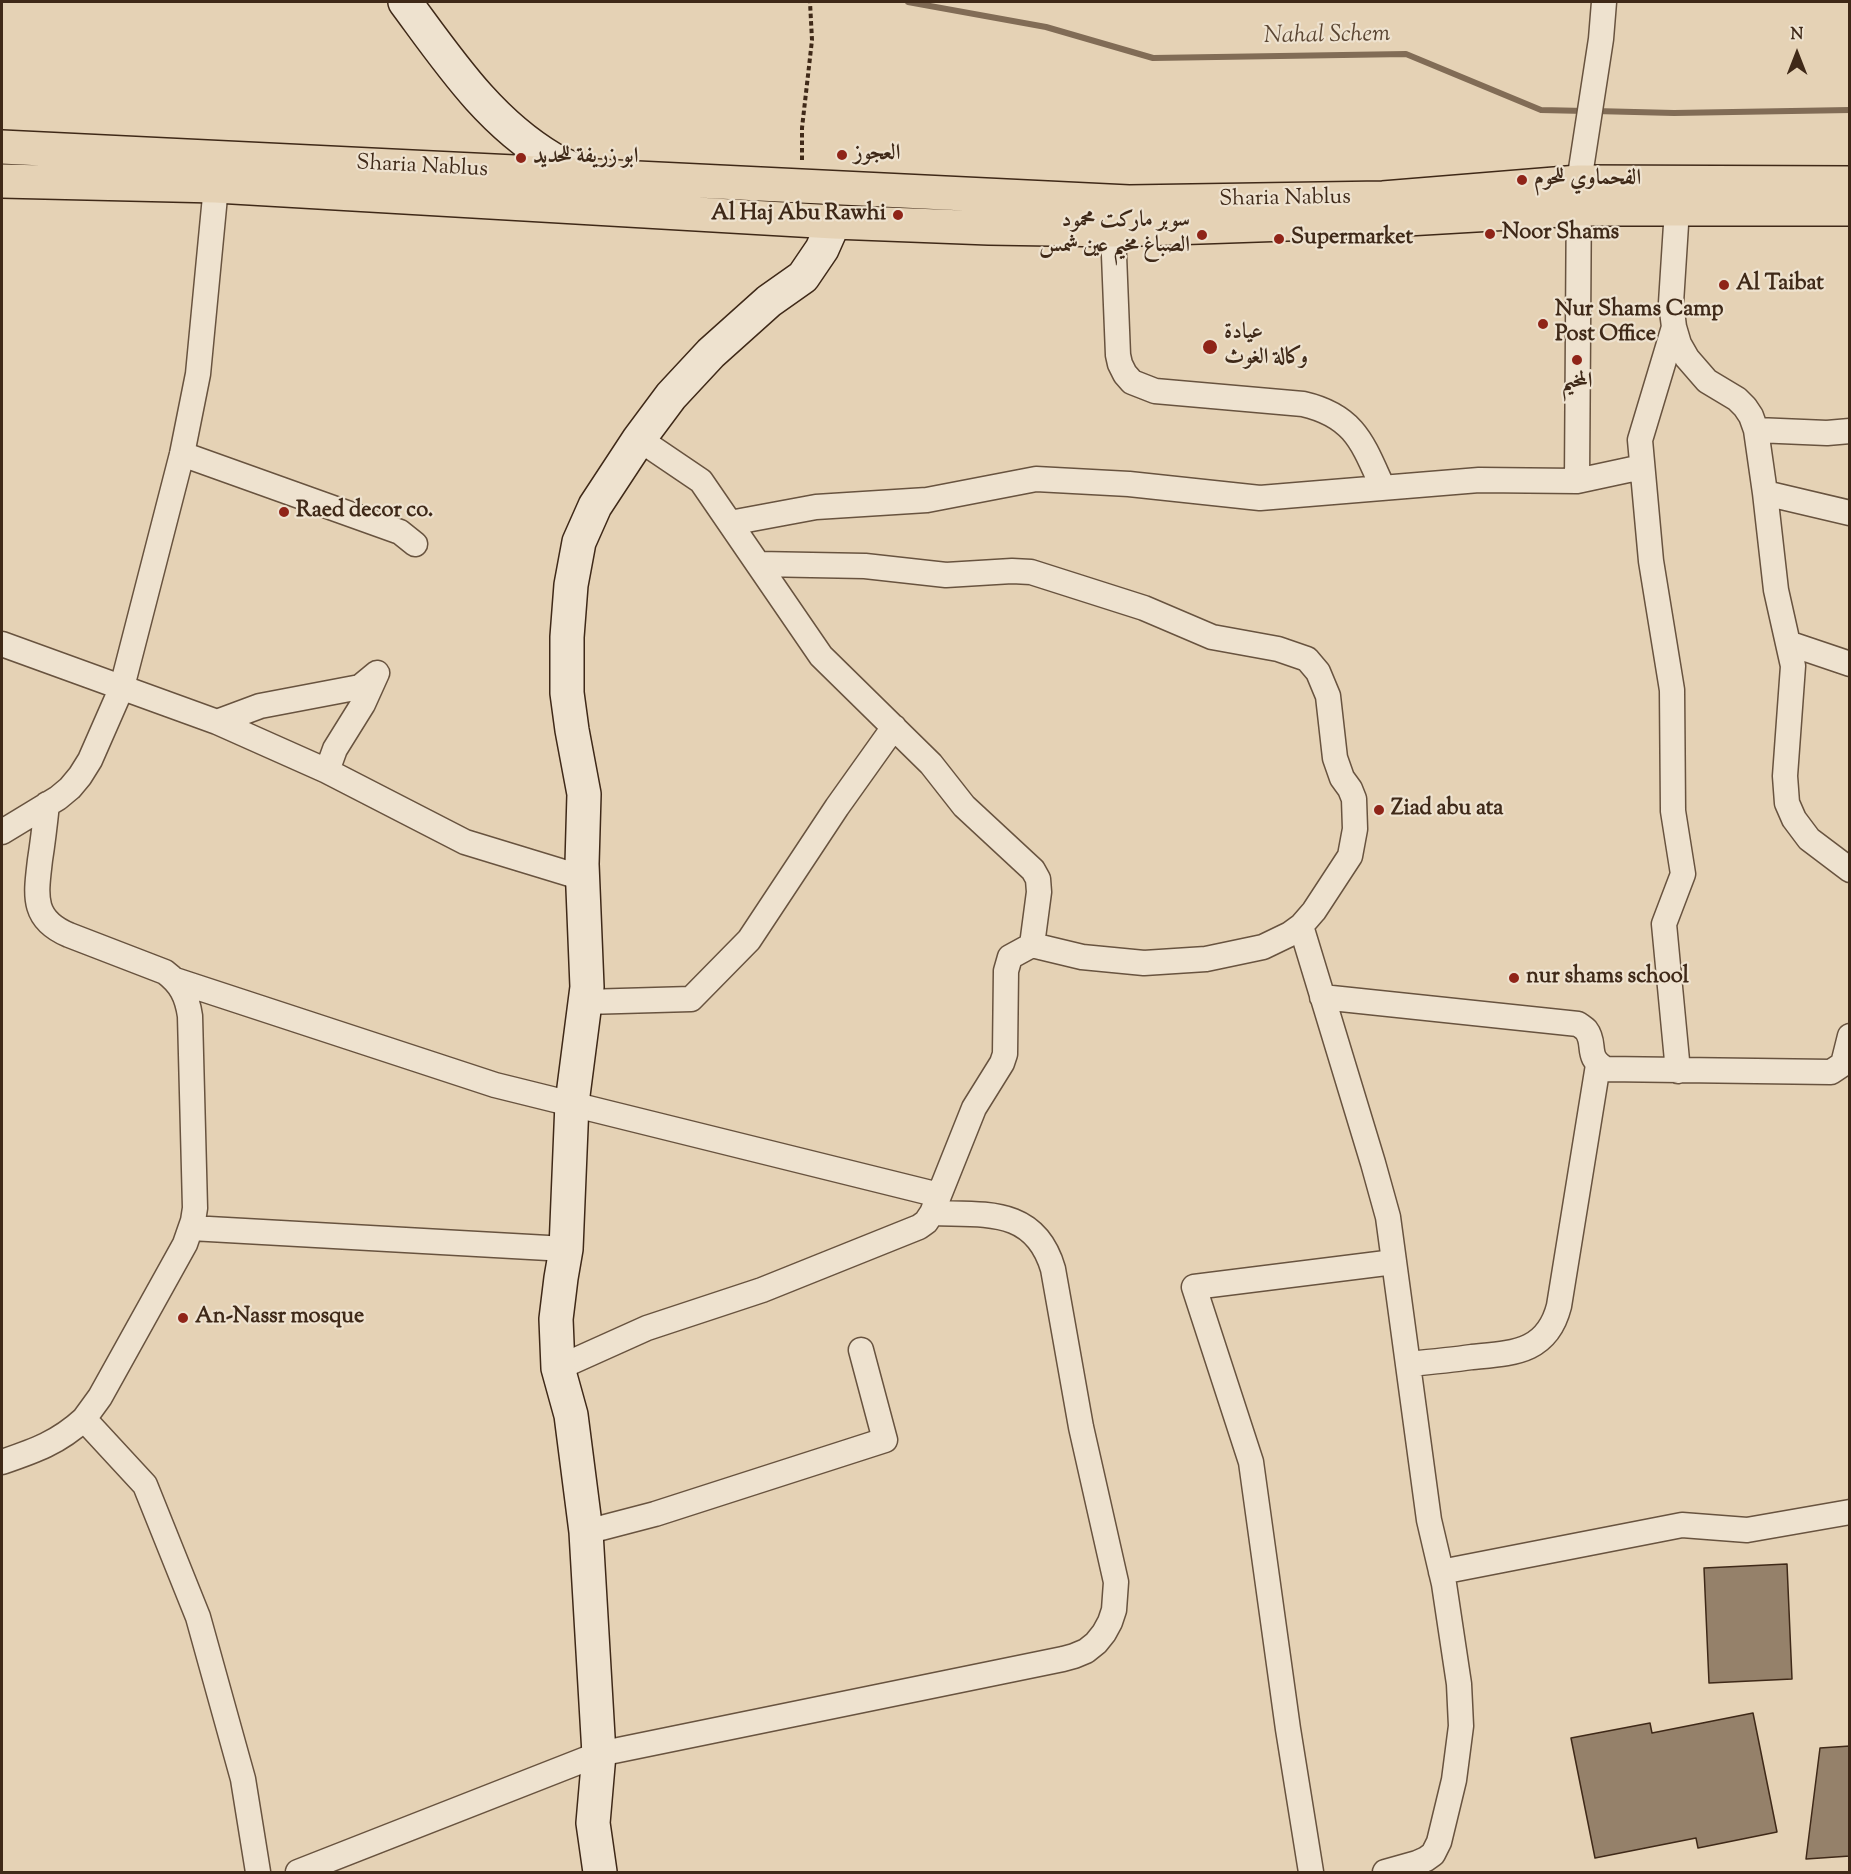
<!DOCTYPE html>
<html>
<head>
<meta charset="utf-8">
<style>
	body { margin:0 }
	#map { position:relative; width:1851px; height:1874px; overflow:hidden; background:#e5d2b5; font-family:"Sorts Mill Goudy",serif }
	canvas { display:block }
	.frame { position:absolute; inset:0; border:3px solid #3f2918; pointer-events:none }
	.north { position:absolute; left:1767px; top:24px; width:60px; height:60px; -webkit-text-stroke:4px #eee2cf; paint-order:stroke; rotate:0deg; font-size:16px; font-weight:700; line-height:24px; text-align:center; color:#3f2918 }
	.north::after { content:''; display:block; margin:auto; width:21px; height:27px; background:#3f2918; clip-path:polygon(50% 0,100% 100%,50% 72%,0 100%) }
</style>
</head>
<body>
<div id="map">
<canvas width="1851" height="1874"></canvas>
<div class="frame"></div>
<div class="north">N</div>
</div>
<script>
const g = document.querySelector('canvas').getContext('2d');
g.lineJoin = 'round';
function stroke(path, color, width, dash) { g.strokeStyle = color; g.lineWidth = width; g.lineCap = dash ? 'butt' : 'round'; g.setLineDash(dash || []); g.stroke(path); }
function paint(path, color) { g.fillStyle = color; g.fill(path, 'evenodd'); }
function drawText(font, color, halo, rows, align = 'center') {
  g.font = font + ' "Sorts Mill Goudy",Amiri,serif'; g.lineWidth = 4.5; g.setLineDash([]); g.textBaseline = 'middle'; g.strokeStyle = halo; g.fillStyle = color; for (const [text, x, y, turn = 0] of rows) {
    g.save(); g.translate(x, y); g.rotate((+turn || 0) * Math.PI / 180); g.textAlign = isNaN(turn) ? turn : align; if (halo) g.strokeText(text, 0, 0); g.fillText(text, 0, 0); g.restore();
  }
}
const stream = new Path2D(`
	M908,2l138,25 107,31 253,-4 135,56 44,1
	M1595,111l79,2 176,-3`);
const building = new Path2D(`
	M1787,1564l5,115 -83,4 -5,-115z
	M1753,1713l24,119 -79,16 -2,-10 -101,20 -24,-120 79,-15 2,10z
	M1850,1746v110l-44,3 14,-111z`);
const path = new Path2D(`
	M802,160v-32l10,-88 -2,-38`);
const street = new Path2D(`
	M1677,209l-6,94 3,24 5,17 8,14 20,23 30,18 8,8 6,9 5,14 9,63 11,97 17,76 -8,110 2,27 7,16 15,20 41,31
	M1113,230l5,125 2,9 5,10 7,8 23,9 148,13c52,12 60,40 80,84
	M1674,327l-34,113 11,121 21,129 1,121 10,63 -19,50 14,147
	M1756,430l71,3 23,-2
	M639,439l62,42 120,175 110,108 33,42 69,64 5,9 1,13 -7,53 50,12 62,6 62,-4 57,-12 27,-13 11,-8 13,-15 36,-55 5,-27 -1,-30 -4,-10 -8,-11 -7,-20 -7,-62 -10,-24 -11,-13 -29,-10 -66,-12 -68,-29 -113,-36 -19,-1 -66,4 -81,-9 -107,-2
	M182,454l218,78 15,12
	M1577,481l2,-299 22,-143 3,-37
	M1765,493l85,20
	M730,523l86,-16 111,-7 109,-21 93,5 131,14 219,-18 98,1 65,-14
	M1788,643l62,21
	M2,644l215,78 110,49 138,71 118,36
	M217,722l43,-16 100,-19 17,-14 -14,31 -28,45 -8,22
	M47,804c-2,19 -4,37 -7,56 -4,35 -9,59 29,75l96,37c16,12 22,24 25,44l5,192 -2,13 -8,23 -85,153 -16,22 61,66 53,132 45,162 15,93
	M2,832l56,-34 12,-10 10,-12 10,-16 32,-73 60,-233 16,-80 18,-188
	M1301,926l72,237 15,54 41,303 15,64 15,100 2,42 -7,54 -15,62 -6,12 -7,5 -9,4 -32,9
	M175,980l320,105 444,110
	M1322,997l256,27c3,2 6,4 8,6 11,14 -2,27 20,39l225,3 12,-8 7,-28
	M585,1002l106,-3 58,-59 88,-133 57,-80
	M191,1228l375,21
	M1408,1364c22,-2 43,-4 64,-7 41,-4 75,-4 87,-51l39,-241
	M558,1368l89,-40 115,-38 157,-63 7,-5 6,-9 42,-105 28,-45 3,-9 1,-83 4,-14 22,-12
	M2,1462c32,-11 56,-19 82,-43
	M586,1532l69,-18 230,-74 -24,-90
	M1441,1572l241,-47 65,5 103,-18
	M298,1872l301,-118 464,-95 11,-3 12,-5 10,-8 8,-10 6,-11 4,-12 2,-28 -35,-155 -28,-158c-18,-62 -68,-54 -121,-56
	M1311,1872l-23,-143 -37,-267 -57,-175 200,-25`);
const secondary = new Path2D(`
	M405,2c43,58 83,119 147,157 12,7 25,12 38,17
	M600,1872l-7,-49 6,-69 -13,-222 -15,-117 -13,-47 -2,-49 5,-41 5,-29 6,-146 15,-116 -5,-123 2,-70 -12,-64 -5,-37v-56l4,-52 8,-43 16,-36 44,-67 32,-43 40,-43 58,-52 34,-24 19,-28 12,-27`);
const primary = new Path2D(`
	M2,147l1127,55 254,-4 196,-16 271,1
	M2,181l214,5 618,36 155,6 124,2 260,-9 205,-12h272`);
const markers = [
	[842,155,6,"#8f2418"],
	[521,158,6,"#8f2418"],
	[1522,180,6,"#8f2418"],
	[898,215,6,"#8f2418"],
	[1490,234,6,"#8f2418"],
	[1202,235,6,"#8f2418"],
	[1279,239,6,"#8f2418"],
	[1724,285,6,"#8f2418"],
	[1543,324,6,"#8f2418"],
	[1210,347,8,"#8f2418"],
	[1577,360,6,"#8f2418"],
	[284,512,6,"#8f2418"],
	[1379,810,6,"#8f2418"],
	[1514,978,6,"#8f2418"],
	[183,1318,6,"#8f2418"]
];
const poiNames = [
	["العجوز",854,155],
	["ابو زريفة للحديد",533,158],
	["الفحماوي للحوم",1534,180],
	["Al Haj Abu Rawhi",886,215,"right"],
	["سوبر ماركت محمود",1190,222,"right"],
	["الصباغ مخيم عين شمس",1190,247,"right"],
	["Noor Shams",1502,234],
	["Supermarket",1291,239],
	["Al Taibat",1736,285],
	["Nur Shams Camp",1555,311],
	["Post Office",1555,336],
	["عيادة",1224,334],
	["وكالة الغوث",1224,359],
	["المخيم",1577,383,"center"],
	["Raed decor co.",296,512],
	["Ziad abu ata",1391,810],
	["nur shams school",1526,978],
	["An-Nassr mosque",195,1318]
];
const streetNames = [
	["Sharia Nablus",422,168,3],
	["Sharia Nablus",1285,200,-1]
];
const waterNames = [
	["Nahal Schem",1327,37,-1]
];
stroke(stream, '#816c56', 6);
paint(building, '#95816a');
stroke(building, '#3f2918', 1.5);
stroke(street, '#68533f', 27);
stroke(secondary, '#3f2918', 36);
stroke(primary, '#3f2918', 36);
stroke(path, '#3f2918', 4, [4.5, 3]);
stroke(street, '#eee2cf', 24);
stroke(secondary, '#eee2cf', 33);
stroke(primary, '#e5d2b5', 33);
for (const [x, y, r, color] of markers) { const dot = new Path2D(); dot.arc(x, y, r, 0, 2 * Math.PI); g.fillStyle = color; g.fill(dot); stroke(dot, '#eee2cf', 2); }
drawText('bold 22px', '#3f2918', '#eee2cf', poiNames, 'left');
drawText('22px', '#3f2918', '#eee2cf', streetNames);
drawText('italic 24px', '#5a4532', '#eee2cf', waterNames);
</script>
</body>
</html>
